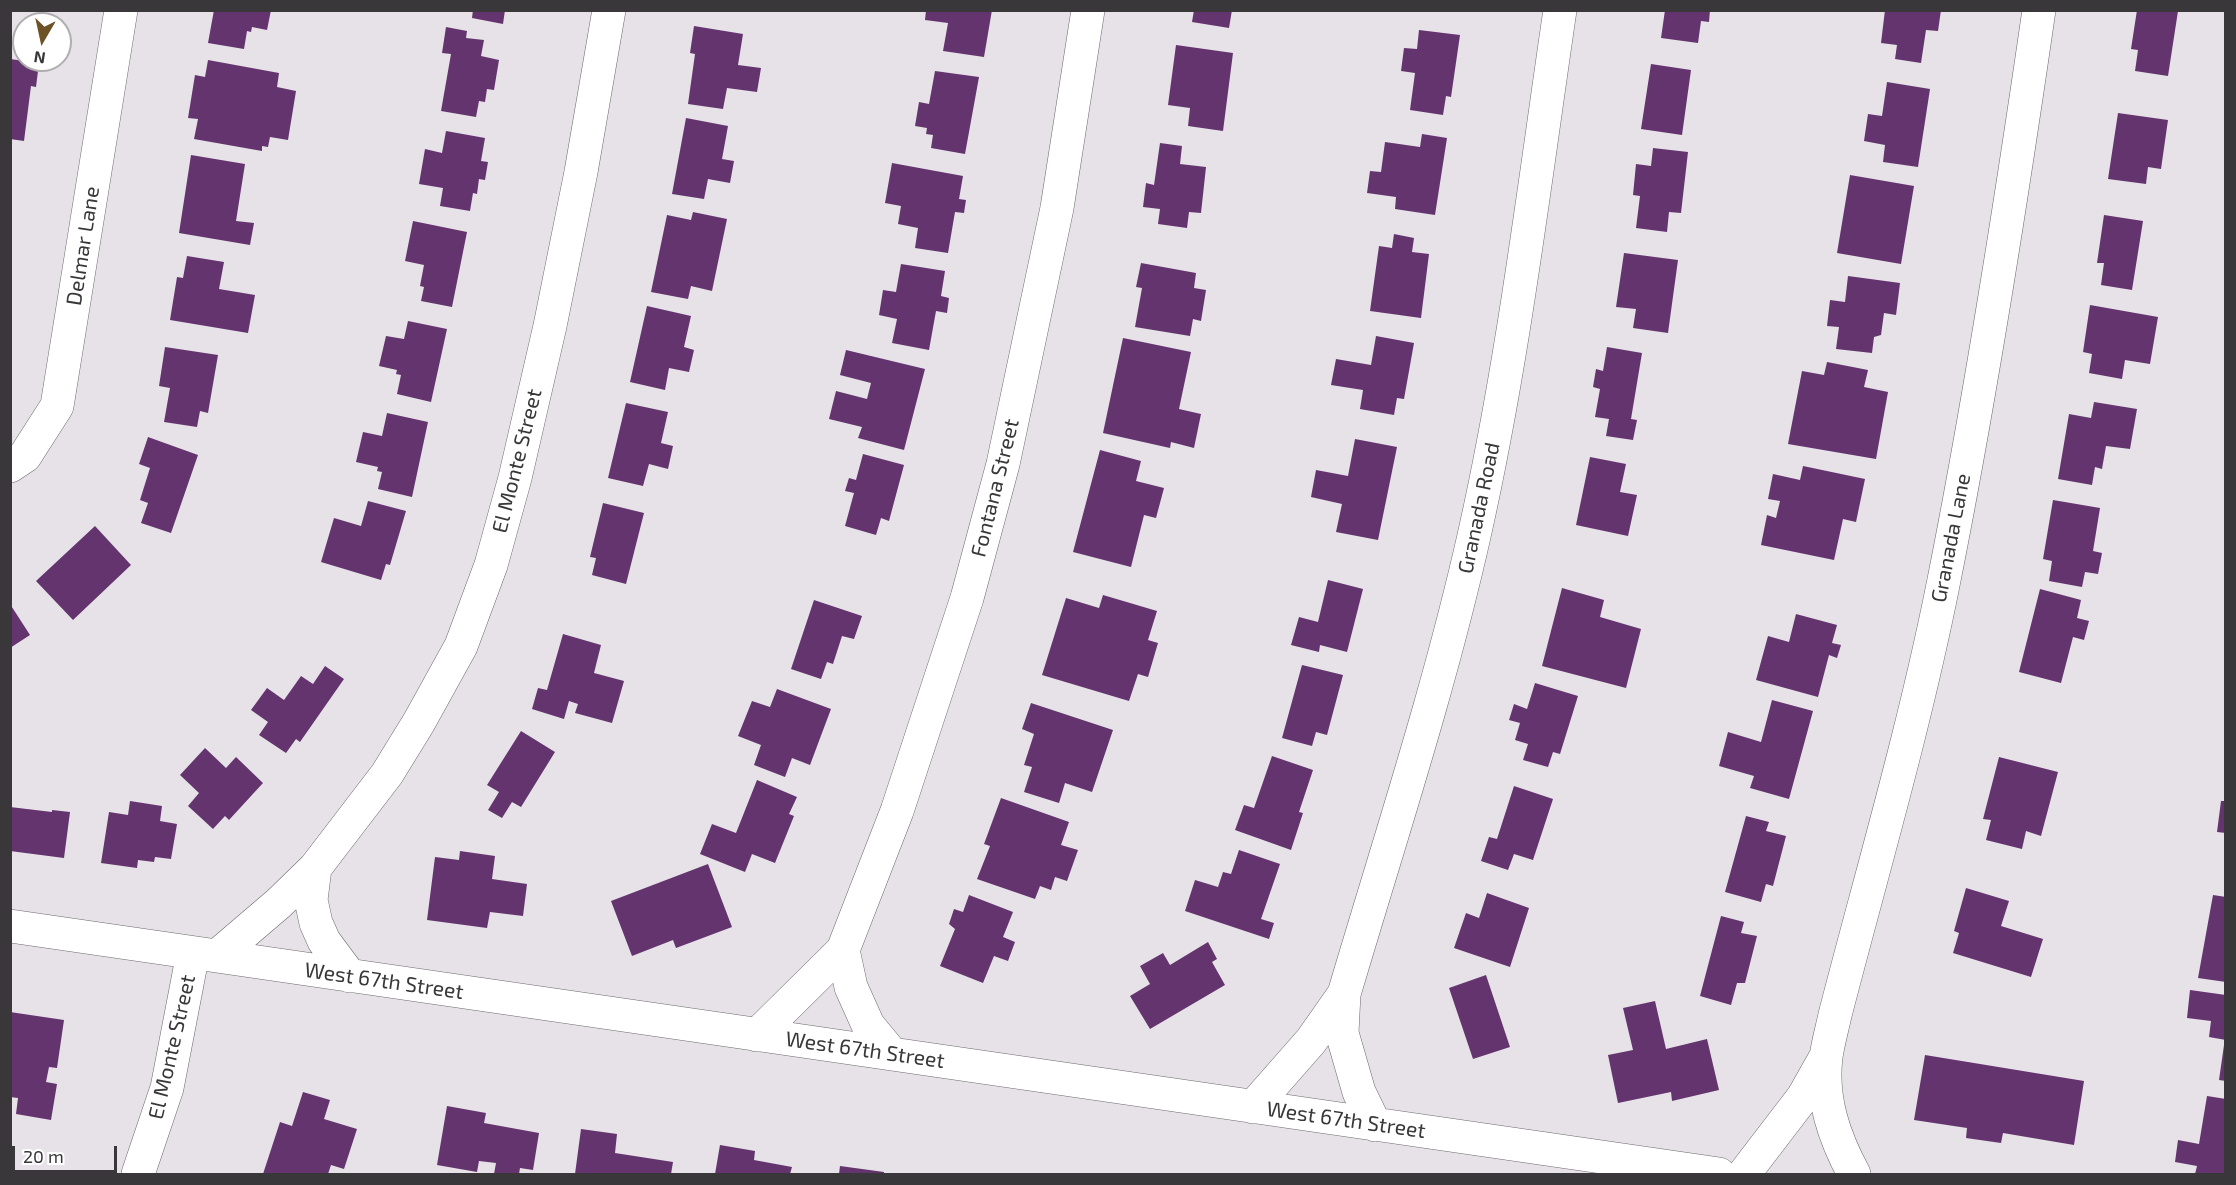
<!DOCTYPE html>
<html>
<head>
<meta charset="utf-8">
<style>
	body { margin:0 }
	#map { position:relative; width:2236px; height:1185px; overflow:hidden; background:#e7e2e8; font-family:"Exo 2",sans-serif }
	canvas { display:block }
	.frame { position:absolute; inset:0; border:12px solid #393739; pointer-events:none }
	.north { position:absolute; left:12px; top:12px; width:60px; height:60px; box-sizing:border-box; background:#fff; border:2px solid #b0afb0; border-radius:50%; rotate:189deg; font-size:16px; font-weight:700; line-height:24px; text-align:center; color:#393739 }
	.north::after { content:''; display:block; margin:auto; width:21px; height:27px; background:#6c5224; clip-path:polygon(50% 0,100% 100%,50% 72%,0 100%) }
	.scale { position:absolute; left:12px; top:1146px; width:105px; height:27px; box-sizing:border-box; border:3px solid #393739; border-top:0; padding-left:8px; font-size:18px; line-height:21px; white-space:nowrap; color:#393739; -webkit-text-stroke:4px #fff; paint-order:stroke }
</style>
</head>
<body>
<div id="map">
<canvas width="2236" height="1185"></canvas>
<div class="frame"></div>
<div class="north">N</div>
<div class="scale">20 m</div>
</div>
<script>
const g = document.querySelector('canvas').getContext('2d');
g.lineJoin = 'round';
function paint(path, color) { g.fillStyle = color; g.fill(path, 'evenodd'); }
function stroke(path, color, width, dash) { g.strokeStyle = color; g.lineWidth = width; g.lineCap = dash ? 'butt' : 'round'; g.setLineDash(dash || []); g.stroke(path); }
function drawText(font, color, halo, rows, align = 'center') {
  g.font = font + ' "Exo 2",sans-serif'; g.lineWidth = 6; g.setLineDash([]); g.textBaseline = 'middle'; g.strokeStyle = halo; g.fillStyle = color; for (const [text, x, y, turn = 0] of rows) {
    g.save(); g.translate(x, y); g.rotate((+turn || 0) * Math.PI / 180); g.textAlign = isNaN(turn) ? turn : align; if (halo) g.strokeText(text, 0, 0); g.fillText(text, 0, 0); g.restore();
  }
}
const building = new Path2D(`
	M214,10h57l-4,20 -15,-3 -1,5 -4,-1 -3,18 -36,-6z
	M473,10h32l-2,14 -31,-6z
	M926,10h66l-8,47 -41,-6 5,-28 -23,-3z
	M1194,10h38l-3,18 -37,-6z
	M1665,10h45l-1,12 -8,-1 -3,22 -37,-5z
	M1885,10h56l-3,21 -12,-1 -5,33 -26,-4 2,-14 -16,-2z
	M2137,10l41,1 -10,65 -33,-5 3,-21 -7,-1z
	M694,26l49,8 -5,31 23,3 -4,24 -30,-4 -4,21 -35,-5 7,-50 -5,-1z
	M446,27l21,4 -1,7 18,2 -3,16 18,4 -5,30 -7,-1 -2,13 -6,-1 -3,16 -35,-6 10,-57 -9,-1z
	M1419,30l41,5 -9,62 -5,-1 -3,19 -33,-5 5,-37 -14,-2 3,-23 13,1z
	M1176,45l57,8 -10,78 -35,-5 2,-18 -22,-3z
	M10,59l29,4 -3,24 -5,-1 -7,55 -14,-2z
	M208,60l71,13 -2,14 19,4 -8,49 -18,-3 -2,10 -6,-1v5l-68,-12 4,-20 -10,-1 7,-43 10,2z
	M1651,64l40,6 -9,65 -41,-6z
	M935,71l44,6 -14,77 -34,-6 2,-13 -7,-1 1,-6 -12,-2 4,-24 10,2z
	M1887,82l43,7 -12,78 -35,-5 2,-17 -21,-4 4,-27 14,2z
	M2118,113l50,7 -7,49 -13,-2 -2,17 -38,-5z
	M686,118l42,8 -6,33 12,2 -4,22 -22,-4 -4,20 -32,-5z
	M446,131l39,7 -4,23 7,1 -3,18 -6,-1 -2,15 -4,-1 -3,18 -30,-5 3,-18 -24,-4 6,-35 17,4z
	M1422,134l25,4 -12,77 -40,-6 1,-12 -29,-4 3,-22 11,1 4,-30 35,5z
	M1160,143l22,3 -2,18 26,3 -5,46 -12,-1 -2,16 -29,-4 2,-15 -17,-2 3,-24 8,2z
	M1653,148l35,4 -7,61 -12,-1 -2,20 -31,-4 4,-32 -7,-1 3,-31 15,2z
	M191,155l54,9 -9,57 18,2 -4,22 -71,-12z
	M892,163l71,13 -4,23 7,1 -2,13 -9,-1 -7,41 -33,-5 3,-20 -20,-4 3,-18 -16,-3z
	M1850,175l64,11 -13,78 -64,-11z
	M693,212l34,7 -15,72 -21,-5 -3,13 -37,-7 16,-77 24,5z
	M2104,215l39,6 -11,69 -31,-5 3,-22h-7z
	M413,221l54,11 -15,75 -31,-6 3,-14 -4,-1 4,-21 -19,-4z
	M1394,234l20,4 -2,14 17,2 -8,64 -51,-7 9,-65 13,2z
	M1624,253l54,7 -10,73 -35,-5 3,-19 -20,-2z
	M187,256l37,6 -5,27 36,6 -7,38 -78,-13 7,-43 6,1z
	M1141,263l55,10 -2,15 12,2 -5,31 -8,-2 -3,17 -55,-9 7,-39 -6,-1z
	M901,264l44,7 -4,25 8,2 -2,15 -11,-2 -7,39 -37,-7 5,-24 -18,-4 4,-25 13,2z
	M1848,276l52,7 -4,32 -12,-2 -3,22 -7,2 -2,16 -36,-4 3,-22 -12,-1 3,-26 15,2z
	M2090,305l68,12 -8,47 -25,-4 -3,19 -33,-6 3,-19 -9,-2z
	M647,306l44,10 -7,31 10,3 -5,22 -20,-4 -4,22 -35,-8z
	M408,321l39,8 -16,73 -34,-8 4,-19 -5,-1 1,-4 -18,-4 7,-30 18,3z
	M1376,336l38,7 -10,56 -7,-1 -3,17 -34,-6 3,-19 -32,-5 5,-26 35,6z
	M1123,338l68,14 -12,57 22,5 -7,34 -23,-6 -1,6 -67,-15z
	M165,347l53,8 -10,58 -8,-2 -3,16 -33,-5 6,-34 -11,-2z
	M1607,347l35,6 -11,66 6,1 -4,20 -27,-4 3,-17 -14,-2 5,-28 -7,-2 3,-18 7,2z
	M846,350l79,19 -21,81 -46,-12 4,-11 -33,-8 7,-28 31,8 4,-16 -31,-8z
	M1827,362l41,8 -4,17 24,5 -12,67 -88,-15 14,-73 22,4z
	M2094,402l43,7 -7,40 -24,-3 -4,23 -7,-2 -3,18 -34,-6 11,-65 22,4z
	M626,403l42,9 -7,31 12,3 -5,23 -19,-5 -6,22 -35,-8z
	M387,413l41,9 -16,75 -34,-8 4,-17 -5,-1 1,-4 -22,-5 7,-30 19,4z
	M148,437l50,18 -27,78 -30,-10 7,-20 -8,-3 10,-32 -11,-4z
	M1355,439l42,8 -19,93 -42,-8 6,-28 -31,-7 5,-27 32,6z
	M1100,450l41,11 -5,20 28,7 -8,30 -12,-3 -13,52 -58,-15z
	M863,454l41,11 -15,56 -8,-3 -5,17 -31,-9 9,-33 -9,-2 4,-13 7,2z
	M1590,457l36,7 -6,28 17,3 -9,41 -52,-11z
	M1803,466l62,13 -9,43 -13,-3 -9,41 -73,-15 6,-30 9,3 4,-17 -12,-2 5,-25 27,6z
	M2053,500l47,8 -7,43 9,2 -4,21 -13,-2 -3,15 -33,-6 3,-20 -9,-2z
	M368,501l38,10 -16,54 -4,-1 -5,16 -60,-18 13,-44 27,8z
	M603,503l41,10 -18,71 -34,-9 4,-17 -6,-1z
	M95,526l36,39 -58,55 -37,-39z
	M1328,580l35,9 -16,63 -27,-7 -1,7 -28,-7 8,-28 19,5z
	M1562,588l42,12 -4,17 41,12 -15,59 -84,-22z
	M2040,589l41,11 -4,18 12,3 -5,19 -11,-3 -12,46 -42,-11z
	M1103,595l54,16 -9,29 10,3 -10,34 -10,-3 -9,27 -87,-26 24,-77 33,10z
	M814,600l48,16 -8,23 -12,-3 -9,28 -6,-2 -6,17 -30,-10z
	M10,604l20,31 -20,13z
	M1796,614l41,11 -5,18 9,2 -4,13 -8,-3 -11,42 -62,-17 12,-44 21,6z
	M563,634l38,11 -7,28 30,8 -12,42 -37,-10 3,-9 -9,-3 -5,18 -32,-10 6,-21 9,2z
	M1302,665l41,10 -16,60 -11,-3 -4,14 -30,-8z
	M325,666l19,13 -44,63 -4,-3 -10,14 -27,-18 9,-13 -17,-12 16,-22 17,12 17,-24 12,8z
	M1535,683l43,13 -18,58 -7,-2 -5,15 -25,-7 5,-16 -13,-4 5,-17 -11,-3 5,-16 13,5z
	M777,689l54,20 -21,56 -18,-7 -7,19 -31,-12 7,-20 -23,-9 14,-35 18,6z
	M1772,700l41,11 -24,88 -39,-11 4,-12 -35,-10 9,-34 33,10z
	M1031,703l82,27 -21,62 -27,-9 -6,20 -35,-11 8,-25 -8,-2 10,-31 -12,-5z
	M521,731l34,21 -34,55 -9,-5 -10,16 -14,-8 11,-18 -12,-7z
	M205,748l21,20 10,-11 27,26 -34,37 -4,-4 -12,13 -25,-23 11,-13 -19,-18z
	M1272,756l41,14 -14,42 4,1 -12,37 -56,-20 9,-25 10,3z
	M1999,757l59,15 -17,64 -15,-5 -4,18 -36,-9 5,-20 -8,-1z
	M757,780l40,17 -8,17 5,2 -19,47 -23,-9 -7,18 -45,-18 12,-30 24,9z
	M1514,786l39,13 -20,61 -19,-6 -6,16 -27,-9 8,-24 8,2z
	M1001,798l68,24 -8,23 17,5 -11,31 -12,-4 -4,13 -11,-4 -5,13 -58,-20 13,-33 -6,-2z
	M130,801l32,5 -2,15 17,3 -6,35 -16,-2 -1,5 -16,-2 -1,8 -36,-5 8,-51 19,3z
	M2221,801h5v32l-9,-1z
	M10,807l42,5v-2l18,2 -6,46 -54,-7z
	M1746,816l23,6 -3,9 20,5 -13,50 -7,-2 -5,18 -36,-10z
	M1239,850l41,14 -19,55 13,4 -5,16 -84,-28 10,-31 23,7 5,-15 8,2z
	M460,851l35,5 -3,23 35,5 -4,32 -33,-4 -3,16 -60,-8 8,-63 24,3z
	M708,864l24,63 -56,21 -3,-8 -41,16 -21,-55z
	M1966,888l43,13 -8,25 42,13 -12,38 -78,-24 6,-20 -5,-2z
	M1487,893l42,15 -19,59 -56,-19 12,-35 13,5z
	M969,895l44,17 -10,25 12,5 -7,19 -14,-5 -11,27 -43,-17 15,-37 -6,-5 5,-15 9,3z
	M2213,895l13,2v85l-28,-4z
	M1721,916l23,6 -3,11 16,3 -12,47h-8l-6,22 -31,-9z
	M1208,942l9,17 -5,3 13,23 -75,44 -20,-33 20,-12 -10,-18 23,-13 7,12z
	M1486,975l24,72 -37,12 -24,-71z
	M2190,990l36,5v45l-17,-3 2,-16 -24,-3z
	M1655,1001l11,48 41,-10 12,51 -47,11 -1,-9 -53,11 -10,-48 25,-5 -10,-42z
	M10,1012l54,8 -7,48 -8,-1 -3,15 11,2 -6,36 -35,-6 2,-16 -8,-1z
	M2224,1045h2v36l-7,-1z
	M1925,1055l159,26 -10,64 -71,-12 -2,10 -35,-5 1,-10 -53,-8z
	M303,1092l27,8 -6,19 33,10 -13,40 -13,-4 -3,9h-65l17,-52 12,4z
	M2207,1096l19,3v75h-31l2,-8 -22,-4 3,-22 21,4z
	M447,1106l39,7 -2,10 55,10 -6,37 -13,-2 -1,6h-25l2,-11 -17,-2 -2,11 -40,-7z
	M581,1129l36,5 -2,19 58,9 -2,12h-96z
	M720,1145l35,6 -1,9 38,7 -2,7h-75z
	M840,1166l44,6v2h-45z`);
const minor = new Path2D(`
	M10,466l15,-10 32,-50 64,-396
	M10,926l1709,248
	M843,950l8,37 17,38 24,29
	M217,956l62,-53 36,-35
	M350,976l-26,-35 -8,-18 -5,-23 4,-32 72,-94 32,-52 42,-76 30,-81 24,-87 35,-152 31,-154 28,-162
	M757,1035l86,-85 54,-139 70,-213 36,-134 54,-256 31,-198
	M1253,1107l58,-66 33,-47
	M1375,1125l-16,-33 -17,-59 2,-39c45,-152 95,-303 130,-458 39,-173 60,-350 86,-526
	M138,1174l29,-86 26,-135
	M1744,1174l59,-77 22,-39
	M1854,1174c-20,-37 -33,-75 -28,-117 2,-14 6,-28 9,-42 37,-143 79,-285 108,-430 38,-190 68,-382 96,-575`);
const streetNames = [
	["Delmar Lane",83,246,-81],
	["El Monte Street",517,461,-76],
	["Fontana Street",995,488,-76],
	["Granada Road",1479,508,-78],
	["Granada Lane",1951,538,-79],
	["West 67th Street",384,981,8],
	["El Monte Street",172,1047,-77],
	["West 67th Street",865,1050,8],
	["West 67th Street",1346,1120,8]
];
paint(building, '#64346f');
stroke(minor, '#6e696f', 34);
stroke(minor, '#fff', 33);
drawText('21px', '#393739', '#fff', streetNames);
</script>
</body>
</html>
